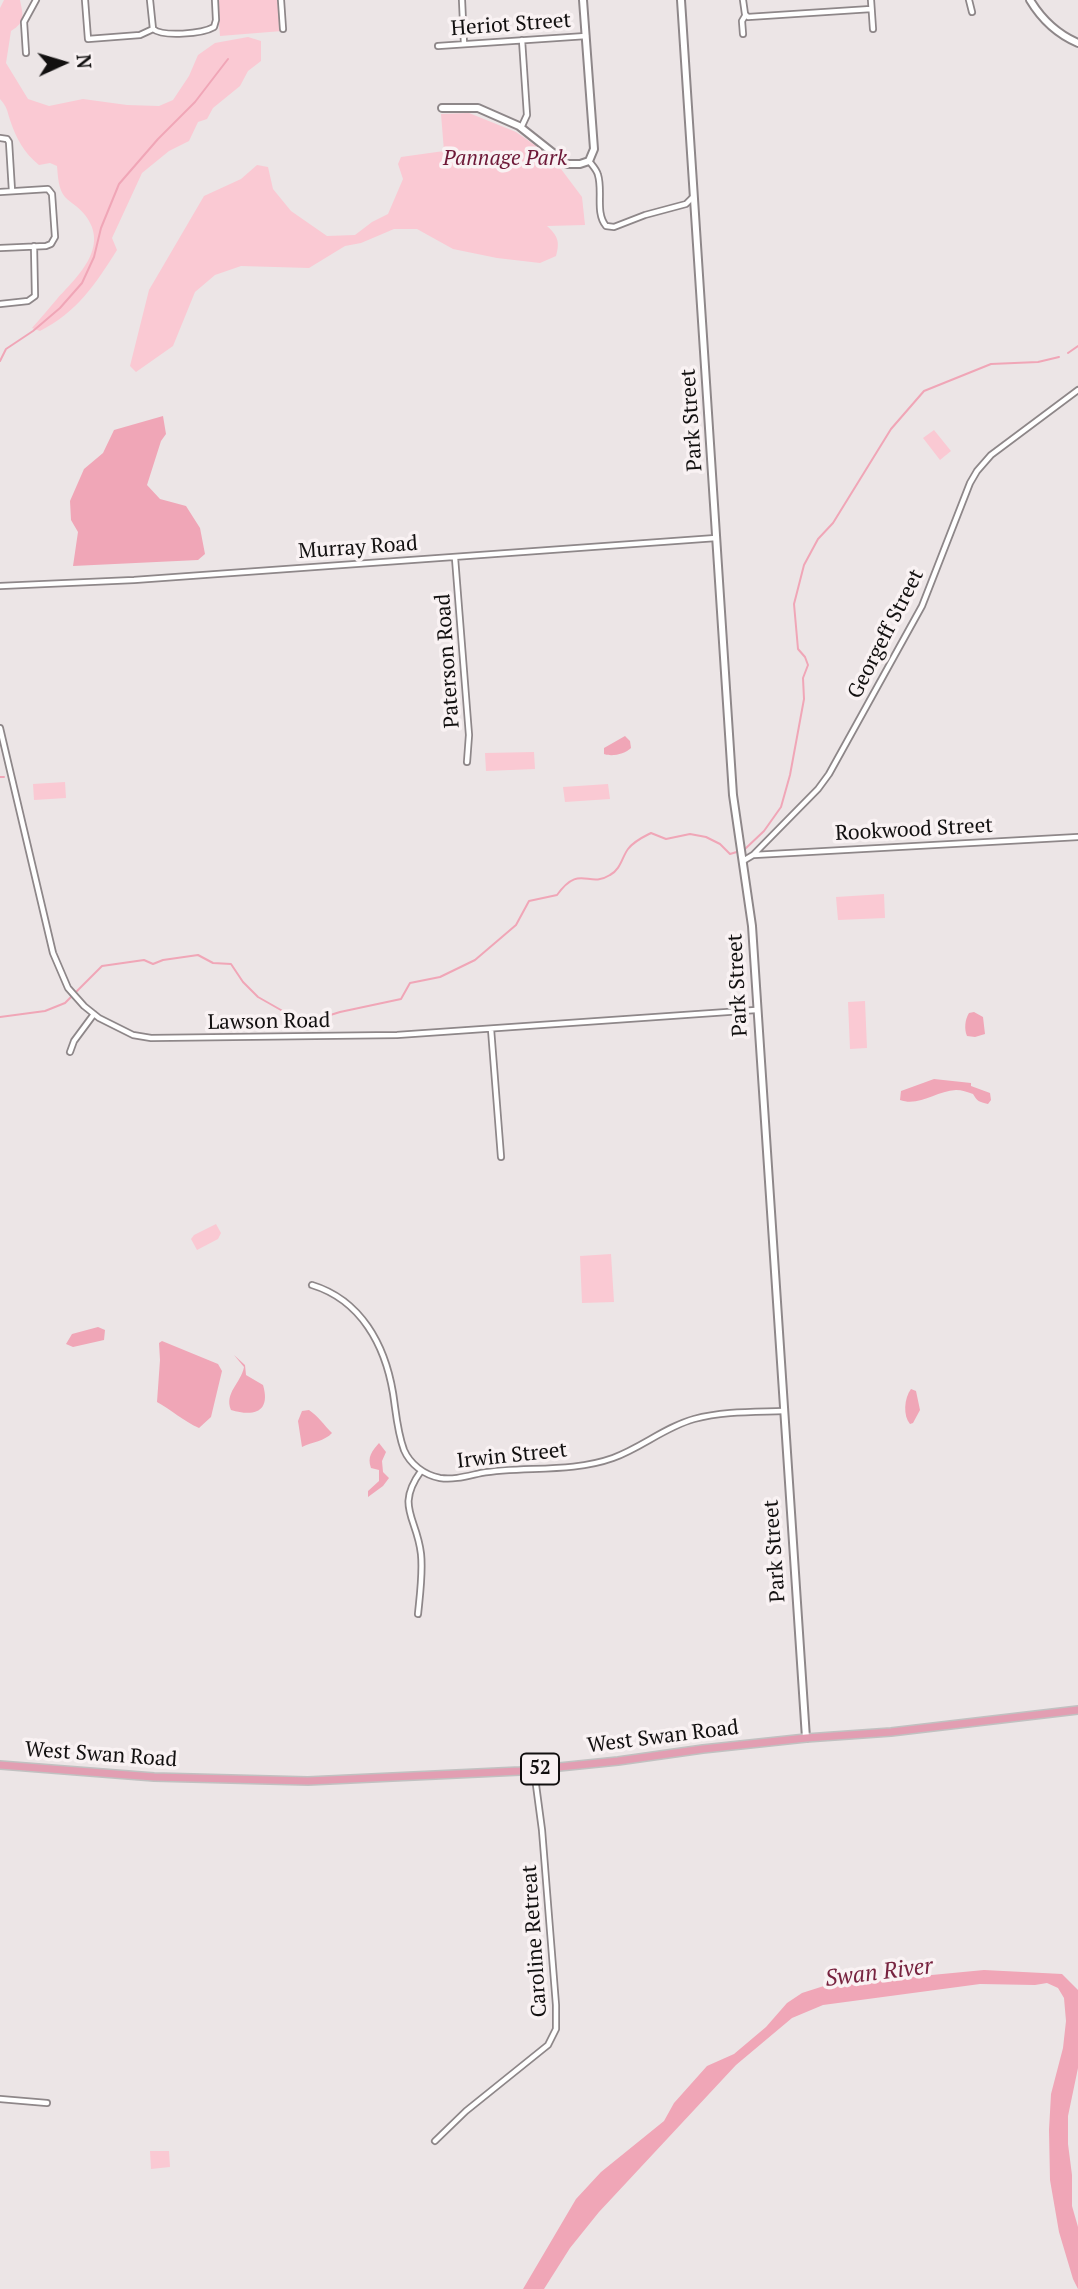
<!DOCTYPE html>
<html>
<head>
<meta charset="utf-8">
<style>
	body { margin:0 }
	#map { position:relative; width:1078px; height:2289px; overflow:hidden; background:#ece5e6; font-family:"PT Serif",serif }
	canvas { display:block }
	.north { position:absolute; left:28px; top:28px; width:70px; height:70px; -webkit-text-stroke:5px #f9f2f3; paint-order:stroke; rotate:86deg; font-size:19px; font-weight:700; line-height:28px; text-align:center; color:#121010 }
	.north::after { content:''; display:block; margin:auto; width:24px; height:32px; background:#121010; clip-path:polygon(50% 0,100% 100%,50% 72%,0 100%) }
</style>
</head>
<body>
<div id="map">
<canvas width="1078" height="2289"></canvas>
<div class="north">N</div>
</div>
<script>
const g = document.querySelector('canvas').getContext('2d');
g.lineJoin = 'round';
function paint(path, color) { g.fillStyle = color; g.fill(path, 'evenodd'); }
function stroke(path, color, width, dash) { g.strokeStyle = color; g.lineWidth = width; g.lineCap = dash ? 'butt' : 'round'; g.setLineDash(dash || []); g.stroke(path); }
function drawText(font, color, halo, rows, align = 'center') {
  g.font = font + ' "PT Serif",serif'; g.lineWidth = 7; g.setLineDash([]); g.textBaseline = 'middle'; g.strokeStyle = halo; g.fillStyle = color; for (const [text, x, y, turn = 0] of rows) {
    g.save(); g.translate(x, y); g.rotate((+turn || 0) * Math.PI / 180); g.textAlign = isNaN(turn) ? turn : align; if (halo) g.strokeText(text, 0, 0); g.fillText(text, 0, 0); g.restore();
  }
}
const green = new Path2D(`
	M4,0h16c3,15 6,22 -9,31l-5,32 22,36 21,7 34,-7 44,6 32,1 14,-6 16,-24 9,-21 17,-12 33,-6 13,4v20l-13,10 -8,15 -27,22 -6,11 -9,3 -9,19 -20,10 -27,22 -30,65 5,12c-22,35 -40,62 -77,81l-8,-3c9,-10 17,-20 25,-29 21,-23 53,-52 28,-84 -7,-9 -13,-11 -20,-18 -7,-8 -7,-21 -8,-31l-7,-3 -11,2c-15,-12 -23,-27 -29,-45 -3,-10 -3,-13 -10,-21v-91z
	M217,0h63l2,31 -62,5z
	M469,113l47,19 36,25 30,40 3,28 -38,1c11,10 13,16 9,30l-16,7 -43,-5 -44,-9 -36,-20h-23l-33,14 -16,3 -36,22 -68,-2 -26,9 -20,17 -22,54 -37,26 -6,-6 19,-76 55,-94 37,-17 16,-14 11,2 5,22 18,22 36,25 28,-1 17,-13 16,-8 15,-35 -5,-15 3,-7 43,-6 -3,-37z
	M934,430l17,21 -11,9 -17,-22z
	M534,752l1,17 -49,2 -1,-18z
	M65,782l1,16 -32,2 -1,-16z
	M608,784l2,15 -45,3 -2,-15z
	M884,894l1,24 -47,2 -2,-23z
	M865,1001l2,47 -17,1 -2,-47z
	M216,1224l5,9 -3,6 -21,11 -6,-11 3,-4z
	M611,1254l3,48 -32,1 -2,-47z
	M150,2151h19l1,16 -19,2z`);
const water = new Path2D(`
	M163,416l3,18 -5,7 -14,44 13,14 26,7 14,22 5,26 -7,6 -125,6 5,-34 -7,-12 -1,-19 14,-32 19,-16 11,-23z
	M625,736l5,5 1,7c-6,6 -19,9 -27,6v-6z
	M974,1012l9,5 2,17 -10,3 -8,-1c-3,-7 -2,-17 2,-23z
	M934,1079l37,4v3l19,7 1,7 -3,4c-9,-2 -11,-3 -15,-10 -6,-2 -11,-4 -17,-4 -20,1 -37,17 -56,10l1,-9z
	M98,1327l7,3 -1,10 -31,7 -7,-3 6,-10z
	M162,1341l56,23 4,7 -11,46 -12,11c-16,-7 -27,-18 -42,-26l3,-42 -1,-17z
	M234,1355l11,10 1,10 17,10c8,27 -9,32 -32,25 -7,-17 10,-27 13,-43z
	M911,1389l5,2 4,19 -7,13 -3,1c-7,-8 -6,-26 1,-35z
	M309,1410c9,6 15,15 23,23 -7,8 -20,9 -30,14l-4,-26 4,-10z
	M379,1443l7,9 -4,9 1,11 6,6 -6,8 -15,11v-6l11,-10v-11l-8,-2c-4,-11 1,-17 8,-25z
	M984,1970l78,4 16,16v78l-10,48v28l4,31v31l6,21v62l-5,-10 -14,-47 -9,-52 -1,-50 2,-36 12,-46 3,-27 -2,-23 -6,-10 -11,-5 -12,2 -55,-1 -157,21 -31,13 -56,47 -137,147 -29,36 -26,41h-21l53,-90 25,-27 63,-51 10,-18 33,-37 27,-12 32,-27 21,-24 15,-10 25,-8z`);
const stream = new Path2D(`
	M1068,353l10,-7
	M0,361l6,-12 27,-18 27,-23 22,-25 12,-26 7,-29 18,-44 39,-45 37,-37 33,-43
	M0,777h4
	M745,849l19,-18 17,-24 9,-32 14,-76 -1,-21 5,-13 -3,-8 -7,-8 -4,-45 10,-39 14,-26 15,-16 58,-94 33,-38 67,-27 47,-2 21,-5
	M0,1017l45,-6 20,-8 37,-37 42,-6 9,4 10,-4 35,-5 15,8 18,1 12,18 15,15 37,21 13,4 32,-10 61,-13 9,-16 30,-6 35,-17 41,-35 13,-24 28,-6c23,-32 31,-6 53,-20 11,-6 12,-18 18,-26 6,-8 15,-12 23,-16l15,6 24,-5 16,3 14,7 10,10 10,-3`);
const street = new Path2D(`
	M85,0l3,39 52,-4 13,-6
	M150,0l3,29c10,8 49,5 61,-2l2,-7 -1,-20
	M281,0l2,29
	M462,0l2,44
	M743,0l2,14 3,3 123,-8
	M871,0l2,29
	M969,0l3,12
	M743,34l-1,-13 3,-5
	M438,46l148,-10
	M26,53l-2,-31 12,-22
	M521,128l6,-13 -5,-75
	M0,138l7,1 2,3 3,49
	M589,161c3,4 8,9 9,14 5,16 -3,38 8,51l8,1 31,-12 41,-11 6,-6
	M0,192l48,-3 4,5 3,43 -4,7 -5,2 -46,2
	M0,304l28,-3 7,-5 -1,-50
	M455,558l14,177 -2,27
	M0,586l134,-6 582,-42
	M0,728l53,225 15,35 16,18 15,12 34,17 18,3 246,-3 359,-25
	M754,855l324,-18
	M743,861l10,-6 65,-66 11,-15 93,-168 48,-123 7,-12 14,-16 87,-65
	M491,1029l10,128
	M70,1052l4,-11 20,-27
	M312,1285c49,15 73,60 81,108 3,19 4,38 11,57 6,14 20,25 36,28 14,2 27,-2 41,-5 43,-7 90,0 132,-15 28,-10 52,-31 81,-39 29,-8 60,-7 89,-8
	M418,1614c2,-20 5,-41 3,-60 -4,-37 -26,-47 0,-83
	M0,2099l47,4
	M435,2141l31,-30 82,-66 8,-16v-24l-14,-175 -8,-60`);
const secondary = new Path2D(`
	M681,0l52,795 19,131 54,812
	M1030,0c12,20 27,34 48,43
	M442,108h36l41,18 48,38h13l9,-3 5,-12 -11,-149`);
const primary = new Path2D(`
	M0,1765l154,12 154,4 212,-10 98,-10 85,-12 103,-11 85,-6 187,-22`);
const shields = [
	[540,1769,38]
];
const shieldNames = [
	["52",540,1769]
];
const streetNames = [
	["Heriot Street",511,25,-4],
	["Park Street",692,420,-94],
	["Murray Road",358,548,-4],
	["Georgeff Street",886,634,-63],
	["Paterson Road",448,661,-94],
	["Rookwood Street",914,830,-3],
	["Park Street",738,985,-93],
	["Lawson Road",269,1022,-1],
	["Irwin Street",512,1456,-6],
	["Park Street",775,1551,-94],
	["West Swan Road",663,1737,-7],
	["West Swan Road",101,1755,4],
	["Caroline Retreat",535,1941,-94]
];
const parkNames = [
	["Pannage Park",505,159]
];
const waterNames = [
	["Swan River",879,1973,-7]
];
paint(green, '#fac9d3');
paint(water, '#f0a6b7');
stroke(stream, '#f0a6b7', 2);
stroke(street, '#8e8789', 8);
stroke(secondary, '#8e8789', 10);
stroke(primary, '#c1c1c1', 10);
stroke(street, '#fff', 4.5);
stroke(secondary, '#fff', 6);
stroke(primary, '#e29eb2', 7);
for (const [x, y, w] of shields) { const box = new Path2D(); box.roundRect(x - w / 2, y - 15.5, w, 31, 5); g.fillStyle = '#f9f2f3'; g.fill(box); stroke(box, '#121010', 2); }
drawText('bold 19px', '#121010', null, shieldNames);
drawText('21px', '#121010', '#f9f2f3', streetNames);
drawText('italic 21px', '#6d1837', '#f9f2f3', parkNames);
drawText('italic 23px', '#77233f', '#f9f2f3', waterNames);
</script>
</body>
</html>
